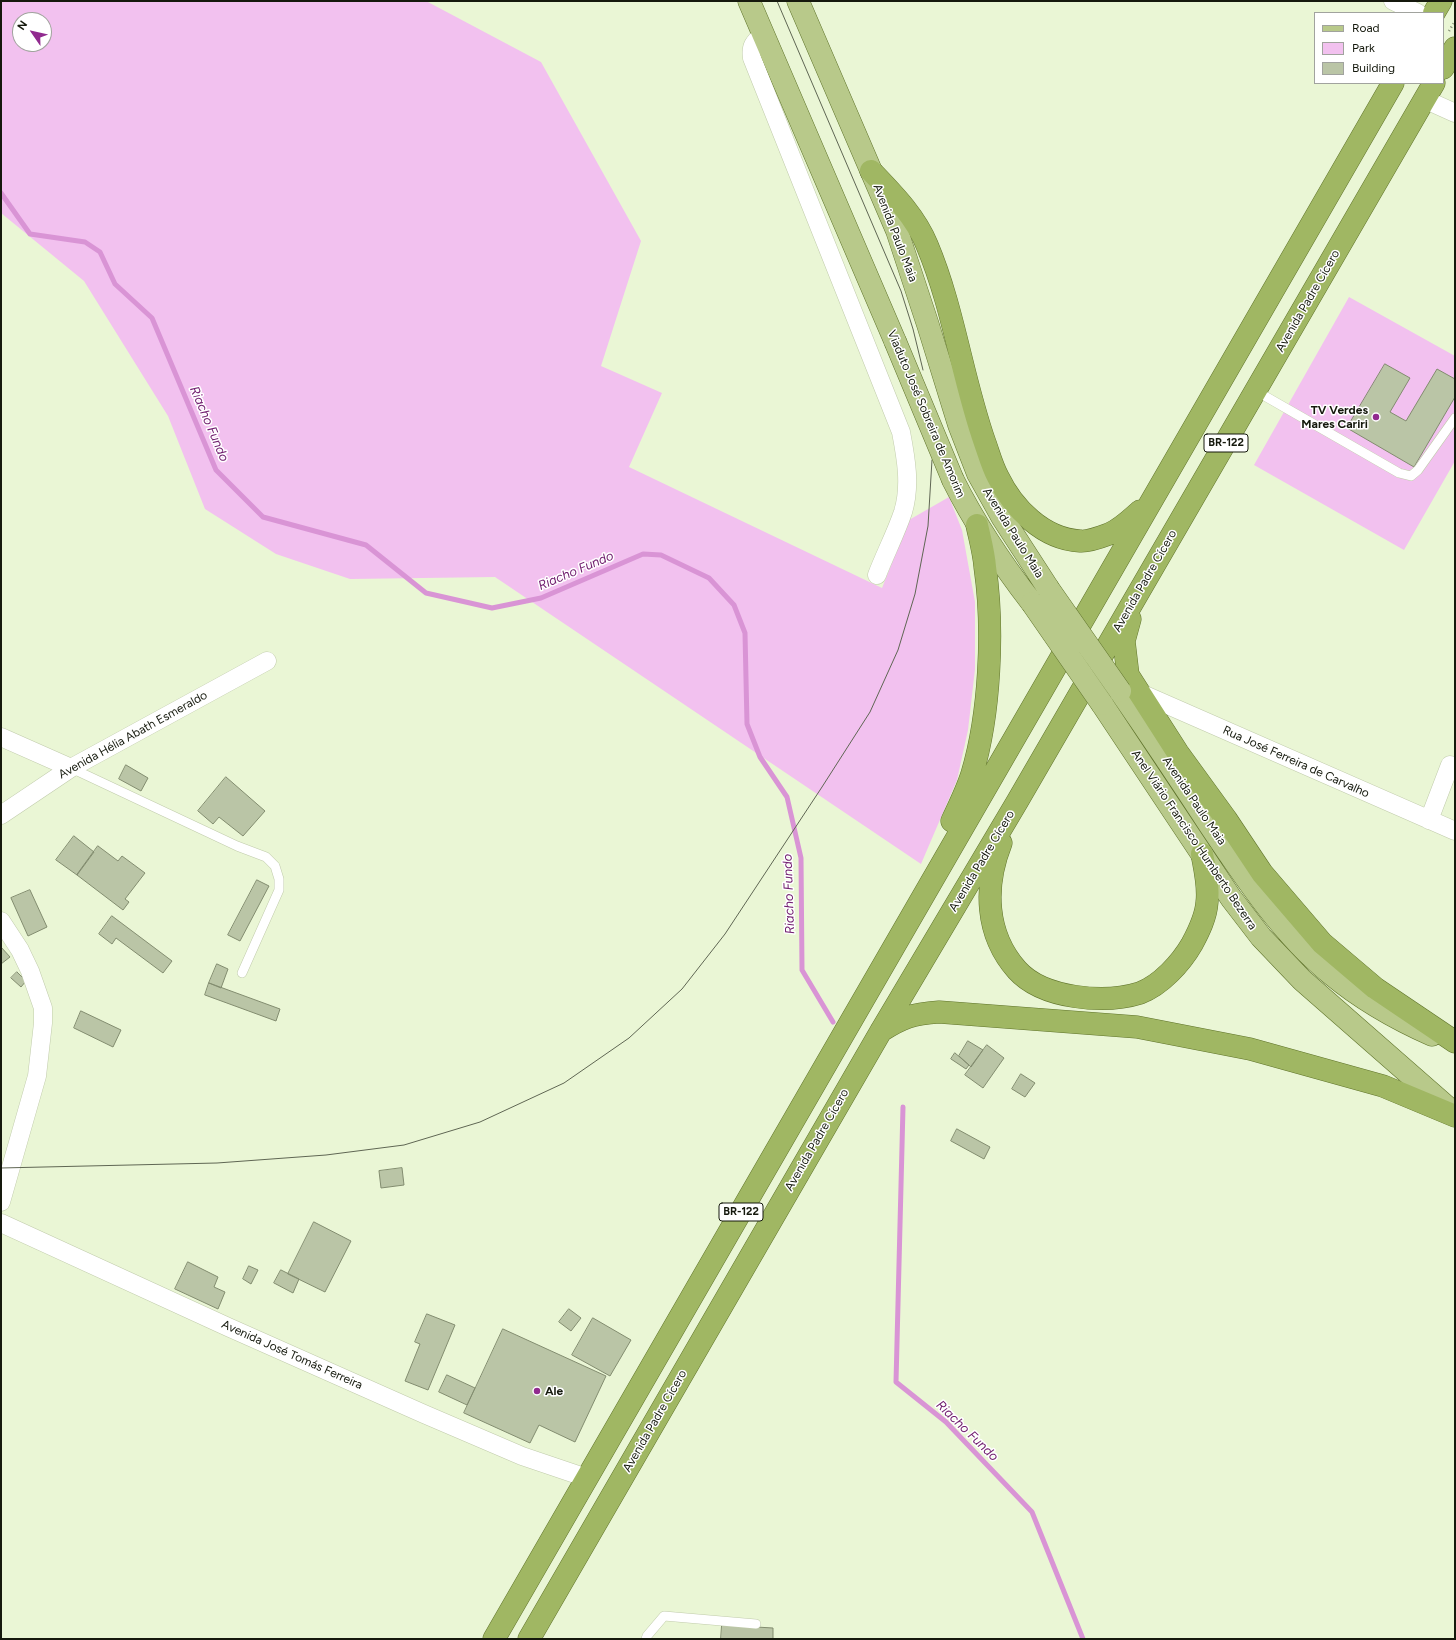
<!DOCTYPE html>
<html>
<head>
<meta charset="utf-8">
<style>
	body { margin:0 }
	#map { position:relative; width:1456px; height:1640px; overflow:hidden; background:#eaf6d5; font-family:Figtree,sans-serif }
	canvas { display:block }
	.frame { position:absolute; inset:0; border:2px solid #15190d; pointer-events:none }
	.legend { position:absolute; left:1314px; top:12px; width:130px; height:72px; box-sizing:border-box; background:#fff; border:1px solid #a1a39e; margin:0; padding:5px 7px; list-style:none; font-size:12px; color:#15190d }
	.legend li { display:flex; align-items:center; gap:8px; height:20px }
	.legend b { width:20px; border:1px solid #a1a39e }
	.north { position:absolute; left:12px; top:12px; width:40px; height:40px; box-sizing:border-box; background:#fff; border:1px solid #a1a39e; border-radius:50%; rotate:304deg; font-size:11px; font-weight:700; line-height:16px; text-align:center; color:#15190d }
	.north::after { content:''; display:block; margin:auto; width:14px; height:18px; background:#912a8f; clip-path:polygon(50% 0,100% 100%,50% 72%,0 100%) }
</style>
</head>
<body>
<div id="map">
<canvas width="1456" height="1640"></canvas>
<div class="frame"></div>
<ul class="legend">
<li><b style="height:5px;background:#b8c98a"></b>Road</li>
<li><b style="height:11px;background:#f2c1ef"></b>Park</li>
<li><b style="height:11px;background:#bac5a6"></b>Building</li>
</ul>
<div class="north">N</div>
</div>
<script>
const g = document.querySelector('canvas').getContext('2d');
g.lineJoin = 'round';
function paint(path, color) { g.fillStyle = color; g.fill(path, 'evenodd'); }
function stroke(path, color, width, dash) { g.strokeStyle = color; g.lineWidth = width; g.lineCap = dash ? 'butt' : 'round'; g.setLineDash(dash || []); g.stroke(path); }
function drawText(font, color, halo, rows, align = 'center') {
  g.font = font + ' Figtree,sans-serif'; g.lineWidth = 3; g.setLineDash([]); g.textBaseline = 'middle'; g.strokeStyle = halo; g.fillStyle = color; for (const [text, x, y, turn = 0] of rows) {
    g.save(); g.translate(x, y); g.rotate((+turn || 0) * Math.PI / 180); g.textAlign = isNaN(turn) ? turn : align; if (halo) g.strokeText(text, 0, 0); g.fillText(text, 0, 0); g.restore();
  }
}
const green = new Path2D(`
	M1,1h425l115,61 100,179 -40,125 61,27 -33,74 253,121 27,-68 40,-23 13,33 13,72v67l-7,61 -11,50 -36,84 -426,-287 -145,2 -74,-25 -71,-45 -37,-93 -84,-135 -83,-68zM20,20h24v24h-24z
	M1349,297l106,59v105l-51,89 -150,-85z`);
const stream = new Path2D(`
	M1,193l29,41 55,8 15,10 15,32 37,34 64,152 47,47 103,28 60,48 66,15 49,-10 102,-44 18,1 48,23 25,27 11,28 2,91 13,33 27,40 14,61 1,112 31,52
	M903,1107l-7,275 50,40 86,90 51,127`);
const building = new Path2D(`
	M1385,364l25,14 -20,34 16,9 31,-52 18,10v18l-41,70 -67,-39z
	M126,765l22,13 -7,13 -22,-12z
	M226,777l39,34 -22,25 -24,-19 -6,7 -15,-13z
	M74,836l20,16 -17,23 -21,-15z
	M98,846l20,15 4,-5 23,17 -20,26 4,3 -6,8 -46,-35z
	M257,880l12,6 -29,55 -12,-6z
	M30,890l17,37 -19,9 -17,-38z
	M112,916l60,45 -9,12 -47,-35 -4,6 -13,-10z
	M1,947l9,10 -9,7z
	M217,964l11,5 -7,19 -12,-5z
	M17,972l9,9 -5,6 -10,-9z
	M209,983l71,26 -4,12 -71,-26z
	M81,1011l40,19 -8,17 -39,-19z
	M968,1041l15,9 -12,17 -12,-11z
	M987,1045l17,13 -21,30 -18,-13z
	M955,1053l14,12 -3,4 -15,-10z
	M1021,1074l14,9 -10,14 -13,-8z
	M957,1129l33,18 -6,12 -33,-18z
	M402,1168l2,17 -23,3 -2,-17z
	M314,1222l37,19 -26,51 -37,-18z
	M188,1262l30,15 -4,10 11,5 -7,17 -43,-20z
	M249,1266l9,4 -7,14 -8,-5z
	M281,1270l18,9 -6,14 -19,-10z
	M569,1309l12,9 -10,13 -12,-9z
	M427,1314l28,11 -27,65 -23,-9 15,-37 -5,-2z
	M593,1318l38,22 -21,36 -38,-21z
	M503,1329l103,47 -31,66 -36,-17 -9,18 -66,-30z
	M447,1375l28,13 -8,17 -28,-13z
	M722,1625l51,3v11h-52z`);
const path = new Path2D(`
	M1449,31l6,-10`);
const service = new Path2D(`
	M1256,391l143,82 12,3 7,-6 37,-52
	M71,768l166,78 29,11 9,9 4,13v11l-37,83
	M646,1639l1,-3 17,-20 92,8`);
const minor = new Path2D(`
	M1393,1l25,12
	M763,34c-9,8 -13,12 -11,24l149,374c5,26 10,54 2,80 -7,21 -18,42 -26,63
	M1424,99l31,14
	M1138,692l317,139
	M1,737l70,31
	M1,815l70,-47 196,-107
	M1429,820l21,-55
	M1,921l19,29 10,21 13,37v15l-6,53 -36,126
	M1,1223l227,104 196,87 98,42 65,22`);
const primary = new Path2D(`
	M749,1l146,340
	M798,1l99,230 31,94 31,100 19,49 24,43 46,71
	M953,480c22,44 49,84 79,123
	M1120,691c31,45 61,90 91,136 34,51 72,108 120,147 30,25 65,45 101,61
	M1102,704l129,194 30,39 41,43 153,134`);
const trunk = new Path2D(`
	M1434,13l7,-12
	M1443,68l12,-20
	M871,171c22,23 44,45 56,74 27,64 35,133 58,198 4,11 7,23 13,34 15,31 45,62 82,64 8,1 21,-4 29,-7 12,-5 22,-15 31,-23
	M1130,619l-6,22 4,34 50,78 48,66 36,54 60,70 53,45 80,54
	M952,821c7,-15 15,-31 20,-47 18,-60 22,-145 13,-207 -1,-14 -5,-28 -8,-42
	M1001,843c-17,43 -16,91 16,127 26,29 88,34 123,23 21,-8 41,-30 52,-49 7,-13 14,-27 15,-42 2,-16 -2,-32 -5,-48
	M881,1031c22,-14 31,-17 58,-19l198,15 113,22 133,37 72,30
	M494,1639l899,-1556
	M529,1639l352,-608 136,-229 417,-719`);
const tram = new Path2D(`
	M777,1l124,290 12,38 10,41
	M1,1168l216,-5 109,-8 78,-10 76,-23 84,-39 65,-45 53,-49 43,-55 97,-147 48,-75 28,-62 17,-56 13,-68 4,-66`);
const primaryBridge = new Path2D(`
	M895,341l58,139
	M1048,588l72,103
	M1032,603l70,101`);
const markers = [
	[1376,417,4,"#912a8f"],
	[537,1391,4,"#912a8f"]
];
const shields = [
	[1226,443,44],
	[741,1212,44]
];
const shieldNames = [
	["BR-122",1226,443],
	["BR-122",741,1212]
];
const streetNames = [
	["Avenida Paulo Maia",895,233,69],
	["Avenida Padre Cícero",1308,301,-60],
	["Viaduto José Sobreira de Amorim",926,414,67],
	["Avenida Paulo Maia",1013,533,58],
	["Avenida Padre Cícero",1145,581,-60],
	["Avenida Hélia Abath Esmeraldo",133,735,-29],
	["Rua José Ferreira de Carvalho",1296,762,24],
	["Avenida Paulo Maia",1194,801,56],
	["Anel Viário Francisco Humberto Bezerra",1194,840,56],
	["Avenida Padre Cícero",982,861,-59],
	["Avenida Padre Cícero",817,1140,-60],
	["Avenida José Tomás Ferreira",292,1355,24],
	["Avenida Padre Cícero",655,1421,-60]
];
const poiNames = [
	["TV Verdes",1368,410],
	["Mares Cariri",1368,424],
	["Ale",545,1391,"left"]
];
const waterNames = [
	["Riacho Fundo",209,424,67],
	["Riacho Fundo",576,571,-23],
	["Riacho Fundo",789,894,-92],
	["Riacho Fundo",967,1431,44]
];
paint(green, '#f2c1ef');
stroke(stream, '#d994d5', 5);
paint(building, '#bac5a6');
stroke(building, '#828c6f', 1);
stroke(service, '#c0cbab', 10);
stroke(minor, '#c0cbab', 19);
stroke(primary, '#60742c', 23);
stroke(trunk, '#60742c', 23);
stroke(path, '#828a73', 2.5, [1, 3]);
stroke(service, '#fff', 9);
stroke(minor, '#fff', 18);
stroke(primary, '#b8c98a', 22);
stroke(trunk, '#a0b763', 22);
stroke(tram, '#5f6653', 1);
stroke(primaryBridge, '#60742c', 23, []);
stroke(primaryBridge, '#b8c98a', 22);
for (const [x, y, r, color] of markers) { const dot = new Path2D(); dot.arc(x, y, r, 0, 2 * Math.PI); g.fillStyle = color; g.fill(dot); stroke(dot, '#fff', 1.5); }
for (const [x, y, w] of shields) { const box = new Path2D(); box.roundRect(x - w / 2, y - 9, w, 18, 3); g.fillStyle = '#fff'; g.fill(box); stroke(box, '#15190d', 1); }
drawText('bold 11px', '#15190d', null, shieldNames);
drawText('12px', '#15190d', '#fff', streetNames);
drawText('bold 12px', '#15190d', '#fff', poiNames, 'right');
drawText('italic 13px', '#722070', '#fff', waterNames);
</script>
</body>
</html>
